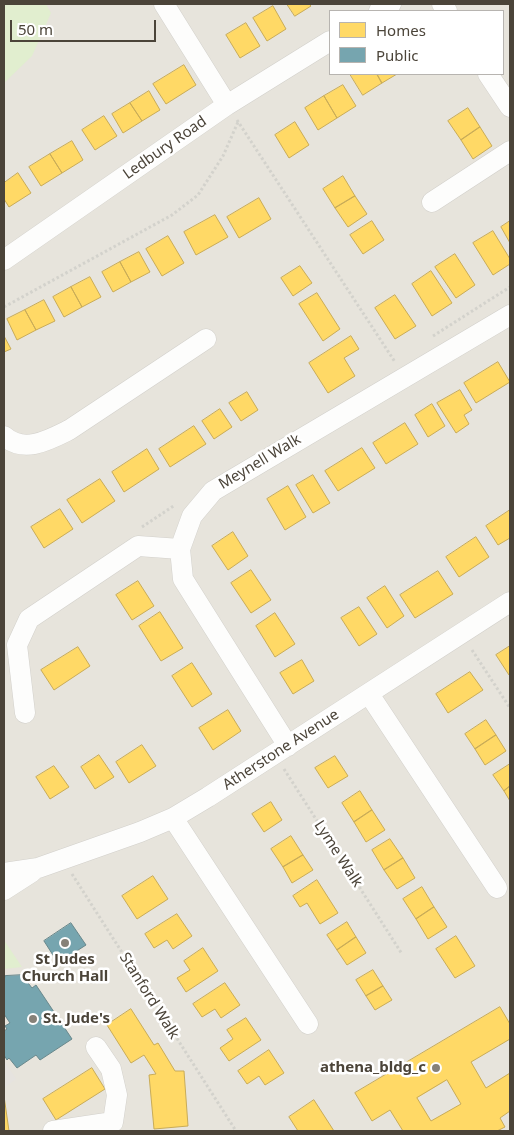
<!DOCTYPE html>
<html>
<head>
<meta charset="utf-8">
<style>
	body { margin:0 }
	#map { position:relative; width:514px; height:1135px; overflow:hidden; background:#f4f2ee; font-family:"Noto Sans",sans-serif }
	canvas { display:block }
	.frame { position:absolute; inset:0; border:5px solid #4b4439; pointer-events:none }
	.legend { position:absolute; left:329px; top:10px; width:175px; height:65px; box-sizing:border-box; background:#fff; border:1px solid #b7b4b0; margin:0; padding:6px 9px; list-style:none; font-size:15px; color:#4b4439 }
	.legend li { display:flex; align-items:center; gap:10px; height:25px }
	.legend b { width:25px; border:1px solid #b7b4b0 }
	.scale { position:absolute; left:10px; top:20px; width:146px; height:22px; box-sizing:border-box; border:2px solid #4b4439; border-top:0; padding-left:6px; font-size:15px; line-height:18px; white-space:nowrap; color:#4b4439; -webkit-text-stroke:4px #fff; paint-order:stroke }
</style>
</head>
<body>
<div id="map">
<canvas width="514" height="1135"></canvas>
<div class="frame"></div>
<ul class="legend">
<li><b style="height:14px;background:#ffd966"></b>Homes</li>
<li><b style="height:14px;background:#76a5af"></b>Public</li>
</ul>
<div class="scale">50 m</div>
</div>
<script>
const g = document.querySelector('canvas').getContext('2d');
g.lineJoin = 'round';
function paint(path, color) { g.fillStyle = color; g.fill(path, 'evenodd'); }
function stroke(path, color, width, dash) { g.strokeStyle = color; g.lineWidth = width; g.lineCap = dash ? 'butt' : 'round'; g.setLineDash(dash || []); g.stroke(path); }
function drawText(font, color, halo, rows, align = 'center') {
  g.font = font + ' "Noto Sans",sans-serif'; g.lineWidth = 5; g.setLineDash([]); g.textBaseline = 'middle'; g.strokeStyle = halo; g.fillStyle = color; for (const [text, x, y, turn = 0] of rows) {
    g.save(); g.translate(x, y); g.rotate((+turn || 0) * Math.PI / 180); g.textAlign = isNaN(turn) ? turn : align; if (halo) g.strokeText(text, 0, 0); g.fillText(text, 0, 0); g.restore();
  }
}
const residential = new Path2D(`
	M4,4h506v1127h-506zM330,11h173v63h-173z`);
const green = new Path2D(`
	M4,4h42l5,9 -19,43 -28,27z
	M4,940l18,27 -18,2z`);
const parking = new Path2D(`
	M4,1061l12,18 -12,9z`);
const homes = new Path2D(`
	M287,4h22l2,2 -16,10z
	M273,6l13,23 -19,12 -14,-23z
	M246,23l14,23 -20,12 -14,-23z
	M184,65l12,20 -30,19 -13,-20z
	M350,74h27l5,9 -19,12z
	M377,74h20l-15,9z
	M343,85l13,21 -19,12 -13,-22z
	M149,91l11,19 -18,11 -12,-18z
	M324,96l13,22 -19,12 -13,-22z
	M130,103l12,18 -19,12 -11,-19z
	M468,108l12,19 -19,13 -13,-19z
	M104,116l13,20 -22,14 -13,-20z
	M295,122l14,23 -20,13 -14,-23z
	M480,127l12,19 -19,13 -12,-19z
	M72,141l11,19 -21,13 -12,-19z
	M50,154l12,19 -21,13 -12,-19z
	M18,173l13,20 -22,14 -5,-8v-16z
	M343,176l12,20 -20,12 -12,-19z
	M355,196l12,18 -19,13 -13,-19z
	M259,198l12,21 -32,19 -12,-21z
	M215,215l13,22 -32,18 -12,-23z
	M372,221l12,19 -21,14 -13,-19z
	M510,221v22l-9,-16z
	M493,231l17,28v5l-17,11 -20,-32z
	M168,236l16,27 -22,13 -16,-27z
	M139,252l11,20 -19,10 -11,-20z
	M455,254l20,31 -19,13 -21,-31z
	M120,262l11,20 -18,10 -11,-20z
	M300,266l12,17 -19,13 -12,-18z
	M431,271l21,32 -20,13 -20,-32z
	M90,277l11,20 -19,10 -11,-20z
	M71,287l11,20 -18,10 -11,-20z
	M317,293l23,36 -17,12 -24,-37z
	M395,295l21,31 -21,13 -20,-31z
	M44,300l11,21 -19,9 -11,-20z
	M25,310l11,20 -19,10 -10,-21z
	M4,336l7,13 -7,3z
	M351,336l8,13 -15,9 11,18 -27,17 -19,-30z
	M498,362l12,20 -34,21 -12,-20z
	M460,390l12,20 -8,5 5,9 -13,9 -19,-30z
	M247,392l11,18 -17,11 -12,-18z
	M432,404l13,22 -17,11 -13,-22z
	M220,409l12,18 -18,12 -12,-18z
	M405,423l13,21 -32,20 -13,-21z
	M194,426l12,18 -36,23 -11,-18z
	M362,448l13,20 -37,23 -13,-20z
	M147,449l12,20 -35,23 -12,-20z
	M313,475l17,28 -17,10 -17,-28z
	M100,479l15,22 -33,22 -15,-23z
	M288,486l18,31 -21,13 -18,-31z
	M60,509l13,20 -29,19 -13,-21z
	M510,510v28l-12,7 -12,-19z
	M233,532l15,24 -20,14 -16,-24z
	M476,537l13,20 -30,20 -13,-20z
	M251,570l20,30 -20,13 -20,-30z
	M438,571l15,23 -38,24 -15,-23z
	M138,581l16,25 -22,14 -16,-25z
	M385,586l19,30 -17,12 -20,-30z
	M359,607l18,27 -18,12 -18,-28z
	M160,612l23,36 -22,13 -22,-35z
	M275,613l20,31 -20,13 -19,-31z
	M510,646v29h-1l-13,-20z
	M78,647l12,19 -36,24 -13,-20z
	M302,660l12,21 -21,13 -13,-21z
	M192,663l20,31 -20,13 -20,-31z
	M470,672l13,18 -35,23 -12,-19z
	M228,710l13,21 -28,19 -14,-22z
	M486,720l10,15 -21,14 -10,-15z
	M496,735l10,16 -21,14 -10,-16z
	M142,745l14,21 -27,17 -13,-21z
	M99,755l15,22 -19,12 -14,-22z
	M335,756l13,20 -20,12 -13,-20z
	M510,764v22l-6,5 -11,-16z
	M54,766l15,21 -19,12 -14,-22z
	M510,786v15l-6,-10z
	M360,791l12,19 -18,12 -12,-19z
	M271,802l11,18 -18,12 -12,-18z
	M372,810l13,20 -19,12 -12,-20z
	M291,836l12,19 -20,12 -12,-18z
	M390,839l13,19 -19,12 -12,-20z
	M303,855l10,15 -21,13 -9,-16z
	M403,858l12,20 -18,11 -13,-19z
	M153,876l15,23 -31,20 -15,-23z
	M317,880l21,33 -18,11 -13,-21 -7,4 -7,-11z
	M422,887l12,20 -18,12 -13,-20z
	M434,907l13,20 -19,12 -12,-20z
	M177,914l15,22 -19,13 -6,-9 -13,8 -9,-14z
	M347,922l9,15 -19,13 -10,-15z
	M456,936l19,30 -20,12 -19,-29z
	M356,937l10,16 -19,12 -10,-15z
	M203,948l15,23 -32,21 -9,-14 13,-8 -6,-9z
	M373,970l10,16 -17,10 -10,-16z
	M225,983l15,22 -19,13 -6,-9 -13,8 -9,-13z
	M383,986l9,14 -17,10 -9,-14z
	M500,1007l10,17v15l-39,23 15,26 24,-15v38l-10,7 5,9 -8,4h-94l-13,-21 -18,11 -17,-28zM447,1080l14,24 -30,17 -14,-23z
	M131,1009l23,36 4,-2 17,28h9l4,55 -34,3 -5,-54 7,-1 -12,-19 -13,8 -24,-38z
	M246,1018l15,22 -32,21 -9,-13 13,-9 -6,-9z
	M269,1050l15,23 -19,12 -6,-9 -12,8 -9,-13z
	M92,1068l13,21 -49,31 -13,-21z
	M4,1096l5,35h-5z
	M314,1100l20,31h-36l-9,-14z`);
const public = new Path2D(`
	M71,923l15,22 -28,18 -14,-22z
	M22,975l10,13 4,-3 36,54 -32,21 -4,-5 -19,13 -8,-10 -2,2 -3,-5v-24l3,-2 -2,-3 5,-3 -6,-9v-34l1,-4z`);
const path = new Path2D(`
	M237,120l158,242
	M4,307l168,-92 26,-20 25,-39 15,-34
	M433,336l77,-49
	M142,527l33,-22
	M472,650l38,58
	M284,769l118,185
	M72,874l164,257`);
const minor = new Path2D(`
	M164,4l63,101
	M442,4l5,7
	M379,11l12,-7
	M488,74l22,33
	M432,202l78,-51
	M4,260l223,-155 103,-64
	M4,436c20,18 45,4 65,-6l137,-91
	M369,694l128,194
	M25,713l-8,-68 12,-26 109,-73 42,3
	M288,746l-105,-167 -3,-30 12,-33 21,-25 297,-176
	M173,818l135,206
	M4,873l34,-5 102,-36 33,-14 35,-21 302,-195
	M4,890l28,-18
	M53,1131l60,-9 4,-27 -6,-26 -15,-22`);
const markers = [
	[65,943,5,"#868178"],
	[33,1019,5,"#868178"],
	[436,1068,5,"#868178"]
];
const streetNames = [
	["Ledbury Road",165,148,-35],
	["Meynell Walk",260,462,-31],
	["Atherstone Avenue",281,750,-33],
	["Lyme Walk",338,854,57],
	["Stanford Walk",149,996,58]
];
const poiNames = [
	["St Judes",65,960],
	["Church Hall",65,977],
	["St. Jude's",43,1019,"left"],
	["athena_bldg_c",426,1068,"right"]
];
paint(residential, '#e7e4dc');
paint(green, '#e1eecf');
paint(parking, '#e6e3df');
paint(homes, '#ffd966');
stroke(homes, '#c9ac58', 1);
paint(public, '#76a5af');
stroke(public, '#69888c', 1);
stroke(minor, '#d2d0cb', 21);
stroke(path, '#d3d2cc', 3, [2.5, 2.5]);
stroke(minor, '#fdfdfc', 20);
for (const [x, y, r, color] of markers) { const dot = new Path2D(); dot.arc(x, y, r, 0, 2 * Math.PI); g.fillStyle = color; g.fill(dot); stroke(dot, '#fff', 2); }
drawText('15px', '#4b4439', '#fff', streetNames);
drawText('bold 15px', '#4b4439', '#fff', poiNames);
</script>
</body>
</html>
